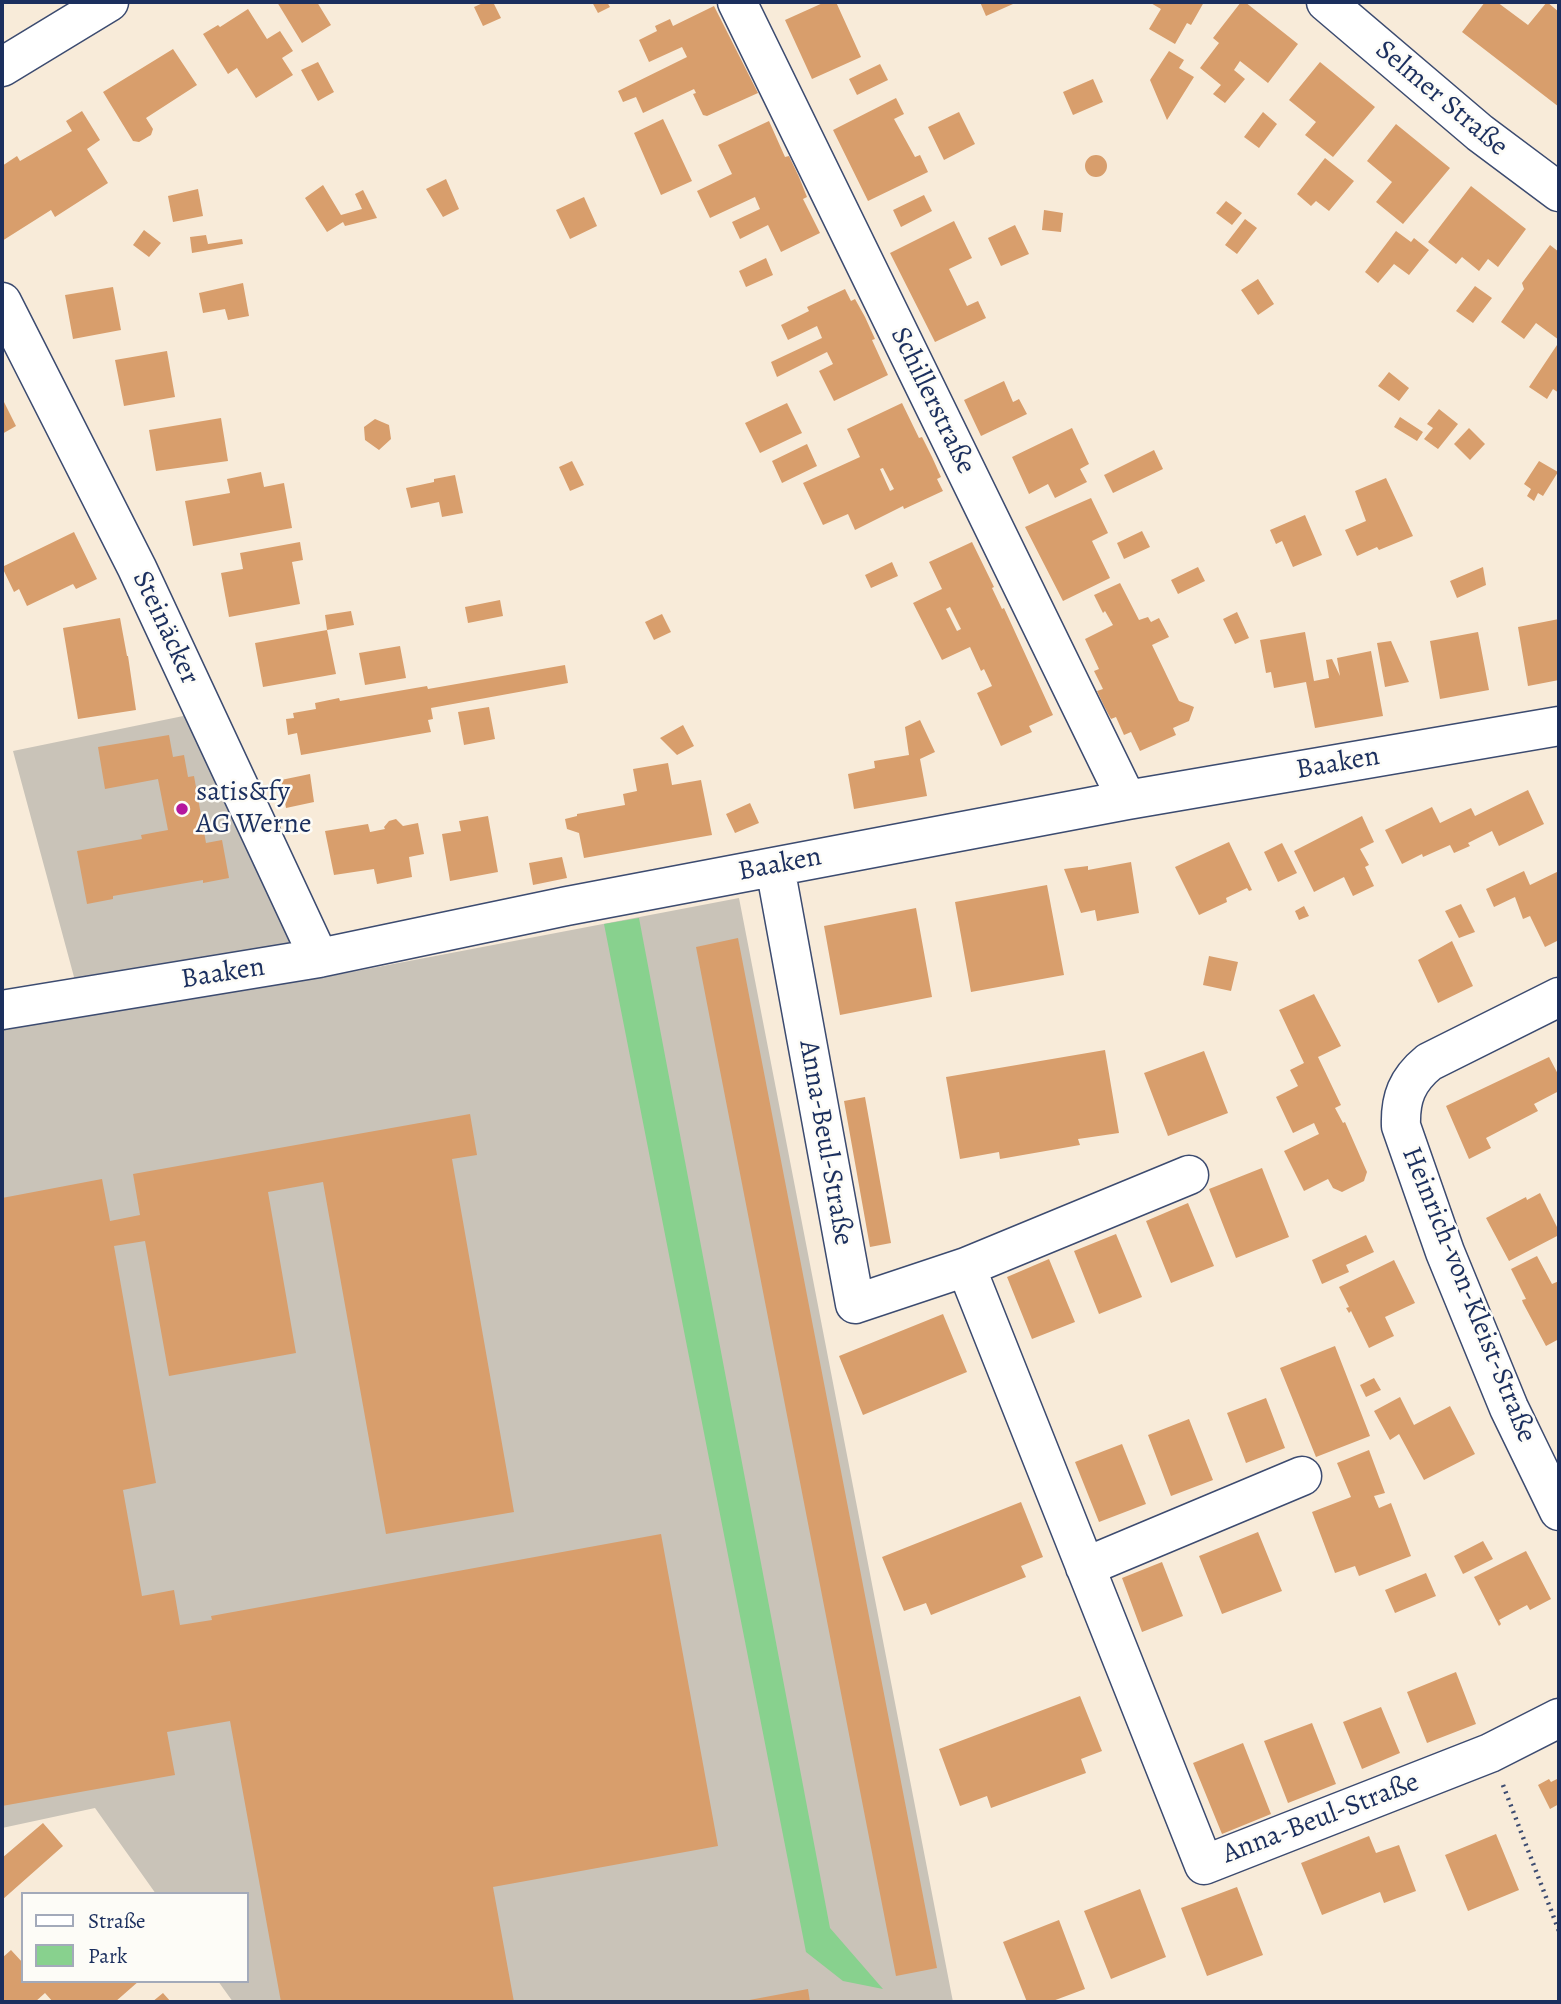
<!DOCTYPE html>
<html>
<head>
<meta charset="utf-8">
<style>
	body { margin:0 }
	#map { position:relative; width:1561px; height:2004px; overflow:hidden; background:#f8ebd9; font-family:Alegreya,serif }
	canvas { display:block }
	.frame { position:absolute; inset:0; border:4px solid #1b2f5e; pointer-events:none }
	.legend { position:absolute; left:21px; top:1892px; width:228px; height:91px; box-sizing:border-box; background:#fdfcf7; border:2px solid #a3aaba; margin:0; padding:9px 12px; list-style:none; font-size:21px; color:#1b2f5e }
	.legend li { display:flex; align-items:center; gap:14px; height:35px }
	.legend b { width:35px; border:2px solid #a3aaba }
</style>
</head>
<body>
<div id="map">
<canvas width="1561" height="2004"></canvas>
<div class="frame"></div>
<ul class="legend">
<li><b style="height:9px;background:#fff"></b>Straße</li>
<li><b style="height:19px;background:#88d18e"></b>Park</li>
</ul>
</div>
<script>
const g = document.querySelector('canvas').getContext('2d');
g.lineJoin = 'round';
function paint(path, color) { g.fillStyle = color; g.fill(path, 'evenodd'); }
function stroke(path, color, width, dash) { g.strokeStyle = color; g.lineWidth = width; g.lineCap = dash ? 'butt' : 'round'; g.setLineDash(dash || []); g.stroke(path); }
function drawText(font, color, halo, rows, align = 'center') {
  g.font = font + ' Alegreya,serif'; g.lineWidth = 5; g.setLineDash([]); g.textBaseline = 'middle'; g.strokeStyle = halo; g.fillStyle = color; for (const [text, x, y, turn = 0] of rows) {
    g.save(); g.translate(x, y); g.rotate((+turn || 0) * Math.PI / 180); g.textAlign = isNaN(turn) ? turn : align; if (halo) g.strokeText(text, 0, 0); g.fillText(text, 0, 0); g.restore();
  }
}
const industrial = new Path2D(`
	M193,714l122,265 424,-81 214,1104h-720l-15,-21h29v-87h-91l-61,-86 -93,20v-799l82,-15 -71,-263z`);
const green = new Path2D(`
	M639,918l191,1010 53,61 -40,-8 -37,-29 -202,-1028z`);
const building = new Path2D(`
	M277,2h40l14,23 -29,18z
	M485,2h8l8,16 -18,8 -9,-19z
	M592,2h15l3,5 -12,6z
	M825,2h11l25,55 -49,22 -27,-59z
	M980,2h32l1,2 -27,12z
	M1149,2h55l-13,23 -4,-2 -12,21 -26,-15 12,-20z
	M1241,2h4l53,42 -30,39 -28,-22 -6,9 11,9 -20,24 -12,-9 8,-9 -21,-17 19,-25 -6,-5z
	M1485,2h12l31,23 19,-23 12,10v95l-97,-75z
	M714,6l44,87 -51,23 -4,-1 -10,-21 3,-1 -2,-4 -51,24 -7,-16 -13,5 -5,-11 69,-34 -5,-10 -33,15 -10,-22 18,-9 -2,-5 15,-7 3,7z
	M248,9l19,30 13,-8 13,20 -11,7 11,17 -37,23 -19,-30 -9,6 -25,-40 15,-9 2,2z
	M173,49l24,36 -51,33 7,11 -2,6 -12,7 -6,-1 -30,-49z
	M1169,51l15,9 -5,8 15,9 -27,43 -17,-40z
	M318,62l16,30 -16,9 -17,-31z
	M1320,62l55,45 -42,50 -28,-22 11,-13 -27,-22z
	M880,64l8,16 -31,15 -8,-16z
	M1093,79l10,23 -30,13 -10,-23z
	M896,98l8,16 -10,5 21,38 5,-2 8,17 -60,29 -35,-71z
	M82,111l18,29 -13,9 21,34 -53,34 -4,-7 -49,31v-75l15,-10 3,5 52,-30 -6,-10z
	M959,112l16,32 -31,16 -16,-33z
	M1263,112l14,12 -18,24 -15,-11z
	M663,119l29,62 -31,14 -27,-62z
	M769,121l16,36 4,-1 10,21 8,20 -4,2 17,34 -39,19 -13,-27 -28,14 -8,-17 28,-13 -5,-12 -45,21 -13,-27 35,-17 -14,-29z
	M1396,124l54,44 -47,56 -27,-22 16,-20 -25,-21z
	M1085 166a11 11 0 1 1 22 0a11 11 0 1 1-22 0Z
	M1325,158l29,23 -25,30 -13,-10 -5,5 -14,-12z
	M446,179l13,30 -16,8 -17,-28z
	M323,185l18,30 21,-6 -7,-15 8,-4 14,28 -32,8 -2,-4 -16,10 -22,-34z
	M1471,186l55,43 -28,38 -10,-8 -9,12 -17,-14 -6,7 -28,-22z
	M198,189l5,27 -30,6 -5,-26z
	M924,195l8,16 -31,16 -8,-17z
	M584,197l13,29 -27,13 -14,-29z
	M1226,201l16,12 -10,12 -16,-12z
	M1044,210l19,3 -2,19 -19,-2z
	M1245,219l12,9 -20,26 -12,-9z
	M954,221l18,37 -23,11 18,37 11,-5 8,17 -51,24 -45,-89z
	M1015,225l14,29 -28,12 -13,-28z
	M144,230l17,13 -12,14 -16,-12z
	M1396,231l15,11 3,-4 15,12 -20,25 -15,-11 -16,19 -13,-11z
	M206,235l2,9 34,-5 1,5 -51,9 -2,-16z
	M1550,245l9,7v88l-23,-17 -12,16 -23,-17 23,-33 -2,-6z
	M766,258l7,17 -27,12 -7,-16z
	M1258,279l16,25 -16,11 -17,-25z
	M243,283l6,33 -21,4 -3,-11 -22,4 -4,-20z
	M1475,286l17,12 -19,25 -17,-12z
	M113,287l8,43 -48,9 -8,-44z
	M845,289l6,12 4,-2 10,18 10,22 -3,1 16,35 -54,26 -15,-30 14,-7 -6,-12 -50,25 -6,-15 51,-24 -5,-12 -29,14 -7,-15 28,-14 -2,-4z
	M1559,342v51l-6,-4 -6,10 -18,-12z
	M167,351l8,46 -51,9 -9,-46z
	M1389,372l20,16 -10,13 -21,-15z
	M1004,381l9,21 6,-3 8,15 -46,22 -17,-36z
	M2,398l14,28 -14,8z
	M787,403l15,30 -42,20 -15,-30z
	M902,403l17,35 3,-1 10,20 9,20 -4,2 6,12 -39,18 -1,-3 -48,24 -7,-16 -25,11 -20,-42 57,-26 -13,-28zM883,468l11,21 -4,2 -10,-22z
	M1439,409l19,15 -20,25 -14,-10 9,-11 -6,-4z
	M1400,417l23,15 -6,9 -23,-14z
	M221,418l7,43 -72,10 -7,-41z
	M375,419l14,6 2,14 -12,11 -14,-10 -1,-13z
	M1072,428l17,36 -9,5 7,13 -32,16 -7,-14 -19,10 -17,-37z
	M1469,428l16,16 -15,16 -16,-16z
	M807,444l10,22 -35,17 -10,-22z
	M1154,450l9,19 -50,24 -9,-18z
	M572,461l12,24 -14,6 -11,-24z
	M1539,461l19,11 -15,24 -5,-3 -4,8 -7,-5 4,-7 -7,-5z
	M261,472l3,15 20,-4 8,45 -99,18 -8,-45 45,-8 -3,-14z
	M455,475l8,38 -21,4 -3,-15 -28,6 -5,-20 28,-6v-3z
	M1386,478l27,58 -34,14 -2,-3 -20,9 -12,-26 21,-9 -11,-30z
	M1091,498l17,35 -16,8 18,37 -47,23 -38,-74z
	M1305,515l17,40 -29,12 -11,-26 -6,3 -6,-14z
	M1142,531l8,16 -26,12 -7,-16z
	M74,532l23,47 -21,10 -3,-5 -46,22 -8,-17 -5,3 -12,-25z
	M300,542l3,18 -11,2 8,42 -71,13 -8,-44 22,-4 -3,-16z
	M972,542l22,45 -2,1 10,21 2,-1 49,107 -24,11 3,6 -31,14 -24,-53 15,-7 -8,-17 -3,2 -11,-24 -28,13 -29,-57 29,-14 -13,-27zM950,607l11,22 -4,2 -11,-22z
	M892,562l6,14 -27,12 -6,-13z
	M1198,567l7,14 -27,13 -7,-14z
	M1483,567l3,18 -29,13 -7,-17z
	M1120,583l19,37 9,-3 3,5 8,-4 10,19 -17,8 27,56 15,6 -5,14 -16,7 3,7 -36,16 -9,-19 -7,3 -8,-18 -5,2 -7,-13 -7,-15 6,-2 -9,-18 5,-2 -14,-30 28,-14 -8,-14 -2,2 -9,-18z
	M500,600l3,16 -35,7 -3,-16z
	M351,611l3,14 -27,5 -2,-15z
	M1237,612l12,26 -14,6 -12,-25z
	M662,614l9,18 -17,8 -9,-18z
	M120,618l7,38h1l8,54 -58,9 -15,-91z
	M1559,619v61l-31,6 -10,-59z
	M327,630l9,44 -73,13 -8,-44z
	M1305,632l9,49 15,-3 -3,-18 6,-1 8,17 -3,-18 34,-7 12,65 -68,12 -9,-46 -32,6 -3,-16 -5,1 -6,-33z
	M1478,632l11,58 -49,9 -10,-58z
	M1391,641l18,41 -24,5 -8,-44z
	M400,646l6,32 -41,7 -6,-32z
	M565,665l3,18 -137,25 2,11 -5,1 3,12 -130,23 -4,-22 -9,2 -2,-16 8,-1 -1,-5 23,-4 -1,-6 24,-5 1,3 87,-15 1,3z
	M489,707l6,32 -31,6 -6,-33z
	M920,720l15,32 -15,7 7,37 -73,13 -6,-35 27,-6 -1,-7 35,-6 -4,-28z
	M683,725l11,21 -17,9 -17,-17z
	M169,735l4,22 11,-2 4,22 6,-1 12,67 16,-3 7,38 -26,5v-3l-90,16v3l-26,5 -10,-53 65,-12 -1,-4 27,-5 -10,-51 -53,10 -7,-42z
	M668,763l4,22 29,-5 11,55 -128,23 -5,-25 -12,-4 -2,-10 12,-3v-2l48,-9 -2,-11 14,-3 -4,-22z
	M310,774l4,28 -28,6 -5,-28z
	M1528,790l16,34 -45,22 -7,-15 -24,12 2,3 -16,7 -4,-8 -27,12 -1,-3 -20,10 -17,-34 47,-23 8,16 31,-15 4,8z
	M750,803l9,20 -24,10 -9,-19z
	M488,816l10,56 -48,9 -8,-47 19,-3 -2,-10z
	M1362,816l12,26 -14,7 9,16 -4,2 9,19 -21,10 -9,-19 -30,15 -20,-41z
	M396,819l7,7 15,-3 6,31 -15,3 3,20 -35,7 -3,-15 -40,6 -9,-44 43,-7 2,8 15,-3 -1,-2 5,-6z
	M1229,842l23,48 -3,1 -2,-3 -21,10 1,4 -28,13 -24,-48z
	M1282,843l15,30 -19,9 -14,-30z
	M562,857l5,21 -34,7 -4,-22z
	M1131,862l8,51 -42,8 -2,-11 -14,3 -17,-44 24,-3v4z
	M1524,871l6,14 29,-14v69l-14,7 -15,-31 -7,3 -8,-22 -21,10 -8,-18z
	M1047,885l17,90 -93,17 -16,-90z
	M1461,904l14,28 -16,6 -14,-27z
	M1304,906l5,10 -10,4 -4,-9z
	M916,908l16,89 -92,18 -16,-89z
	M738,938l199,1030 -41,8 -200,-1029z
	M1452,941l21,45 -35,17 -20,-43z
	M1209,956l29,6 -7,29 -28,-6z
	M1314,994l27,52 -23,11 23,48 -6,3 8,15 2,-1 22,50 -3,9 -22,11 -9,-4 -5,-9 -24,12 -20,-40 35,-17 -5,-11 -21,10 -17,-36 22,-11 -8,-16 14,-7 -25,-53z
	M1105,1050l14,83 -41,6 2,6 -80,14 -1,-7 -39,7 -14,-82z
	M1204,1051l24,62 -60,23 -24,-63z
	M1549,1057l10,19v15l-25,13 4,7 -52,27 5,10 -22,11 -23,-53z
	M865,1097l26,146 -21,4 -26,-146z
	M470,1114l7,41 -25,4 62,353 -128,22 -63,-352 -55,10 28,161 -127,23 -24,-135 -31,5 42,237 -33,7 19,106 32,-6 6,35 32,-5 -1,-4 450,-82 57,312 -225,41 21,115h-233l-51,-281 -63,11 8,43 -173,31v-608l100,-19 8,42 30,-6 -7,-41z
	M1262,1168l27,69 -53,21 -27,-69z
	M1540,1193l19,38v4l-50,26 -23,-43 40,-21 1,3z
	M1188,1203l26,63 -43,17 -25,-62z
	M1116,1234l26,63 -43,17 -25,-63z
	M1366,1235l8,17 -28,13 3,7 -27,12 -10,-24z
	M1537,1256l15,28 7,-3v58l-13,7 -23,-43 -1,-3 4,-1 -15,-30z
	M1049,1259l26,63 -43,17 -25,-62z
	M1394,1260l21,43 -30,14 9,19 -25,12 -18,-37 -2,2 -3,-5 3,-1 -10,-20z
	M943,1314l24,58 -104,43 -24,-59z
	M1335,1346l35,90 -54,21 -36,-89z
	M1374,1378l7,12 -15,7 -6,-12z
	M1400,1397l14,28 36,-19 25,48 -51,26 -25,-46 -9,6 -16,-29z
	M1266,1398l19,50 -39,15 -19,-50z
	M1189,1419l24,61 -42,16 -23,-61z
	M1122,1444l24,60 -47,18 -24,-60z
	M1369,1450l16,43 -11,3 5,12 12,-5 20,53 -52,20 -4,-10 -20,7 -23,-61 39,-15 -14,-34z
	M1021,1502l22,55 -22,9 5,11 -95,38 -5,-12 -22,8 -22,-54z
	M1258,1532l24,59 -60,23 -23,-58z
	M1483,1541l10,18 -30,15 -9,-18z
	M1526,1551l25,48 -21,11 -3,-5 -28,15 2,4 -2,2 -25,-49z
	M1162,1562l21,54 -41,16 -20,-54z
	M1426,1573l10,23 -41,17 -10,-23z
	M1456,1672l20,52 -49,19 -20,-51z
	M1080,1696l22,55 -21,8 5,14 -95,35 -4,-12 -27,10 -21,-57z
	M1381,1707l19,46 -38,16 -19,-47z
	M1312,1723l24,61 -48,19 -24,-62z
	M1243,1743l28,71 -49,20 -29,-71z
	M1559,1778v26l-9,5 -12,-24 11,-6 2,3z
	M43,1823l20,23 -61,54v-42z
	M1496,1834l23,56 -51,21 -23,-56z
	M1369,1836l7,17 23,-8 17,46 -32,12 -4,-11 -58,23 -21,-52z
	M1237,1887l26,68 -56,21 -26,-68z
	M1140,1889l26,68 -55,22 -27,-68z
	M1059,1920l26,69 -35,13h-23l-24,-60z
	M11,1950l12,13v18h116l-24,21h-62l-8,-9 -10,9h-33v-44z
	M808,1989l2,13h-66v-1z
	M163,1993l8,9h-19z`);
const path = new Path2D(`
	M1503,1785l56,146`);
const minor = new Path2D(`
	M737,2l390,798
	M1326,2l154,131 79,59
	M2,67l107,-65
	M2,302l135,266 182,390
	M775,867l80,437 111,-37 238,598 286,-112 69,-35
	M1559,997l-130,65c-22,18 -29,36 -28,64l44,126 64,156 50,103
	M2,1010l317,-52 248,-52 560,-106 432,-74
	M966,1267l223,-92
	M1085,1567l217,-91`);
const markers = [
	[182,809,7,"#b5179e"]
];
const streetNames = [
	["Selmer Straße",1441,99,40],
	["Schillerstraße",932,401,64],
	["Steinäcker",165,628,65],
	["Baaken",1338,764,-10],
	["Baaken",780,865,-11],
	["Baaken",223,974,-9],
	["Anna-Beul-Straße",825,1143,80],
	["Heinrich-von-Kleist-Straße",1468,1295,68],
	["Anna-Beul-Straße",1321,1819,-21]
];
const poiNames = [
	["satis&fy",196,793],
	["AG Werne",196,825]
];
paint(industrial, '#c9c3b8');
paint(green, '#88d18e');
paint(building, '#d89e6c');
stroke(minor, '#3c4b70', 41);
stroke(path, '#3c4b70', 4.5, [2, 5]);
stroke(minor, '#fff', 38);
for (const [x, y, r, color] of markers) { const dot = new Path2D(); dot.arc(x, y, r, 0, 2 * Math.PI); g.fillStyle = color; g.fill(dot); stroke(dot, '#fdfcf7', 2.5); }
drawText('28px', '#1b2f5e', '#fdfcf7', streetNames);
drawText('28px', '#1b2f5e', '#fdfcf7', poiNames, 'left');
</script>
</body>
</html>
